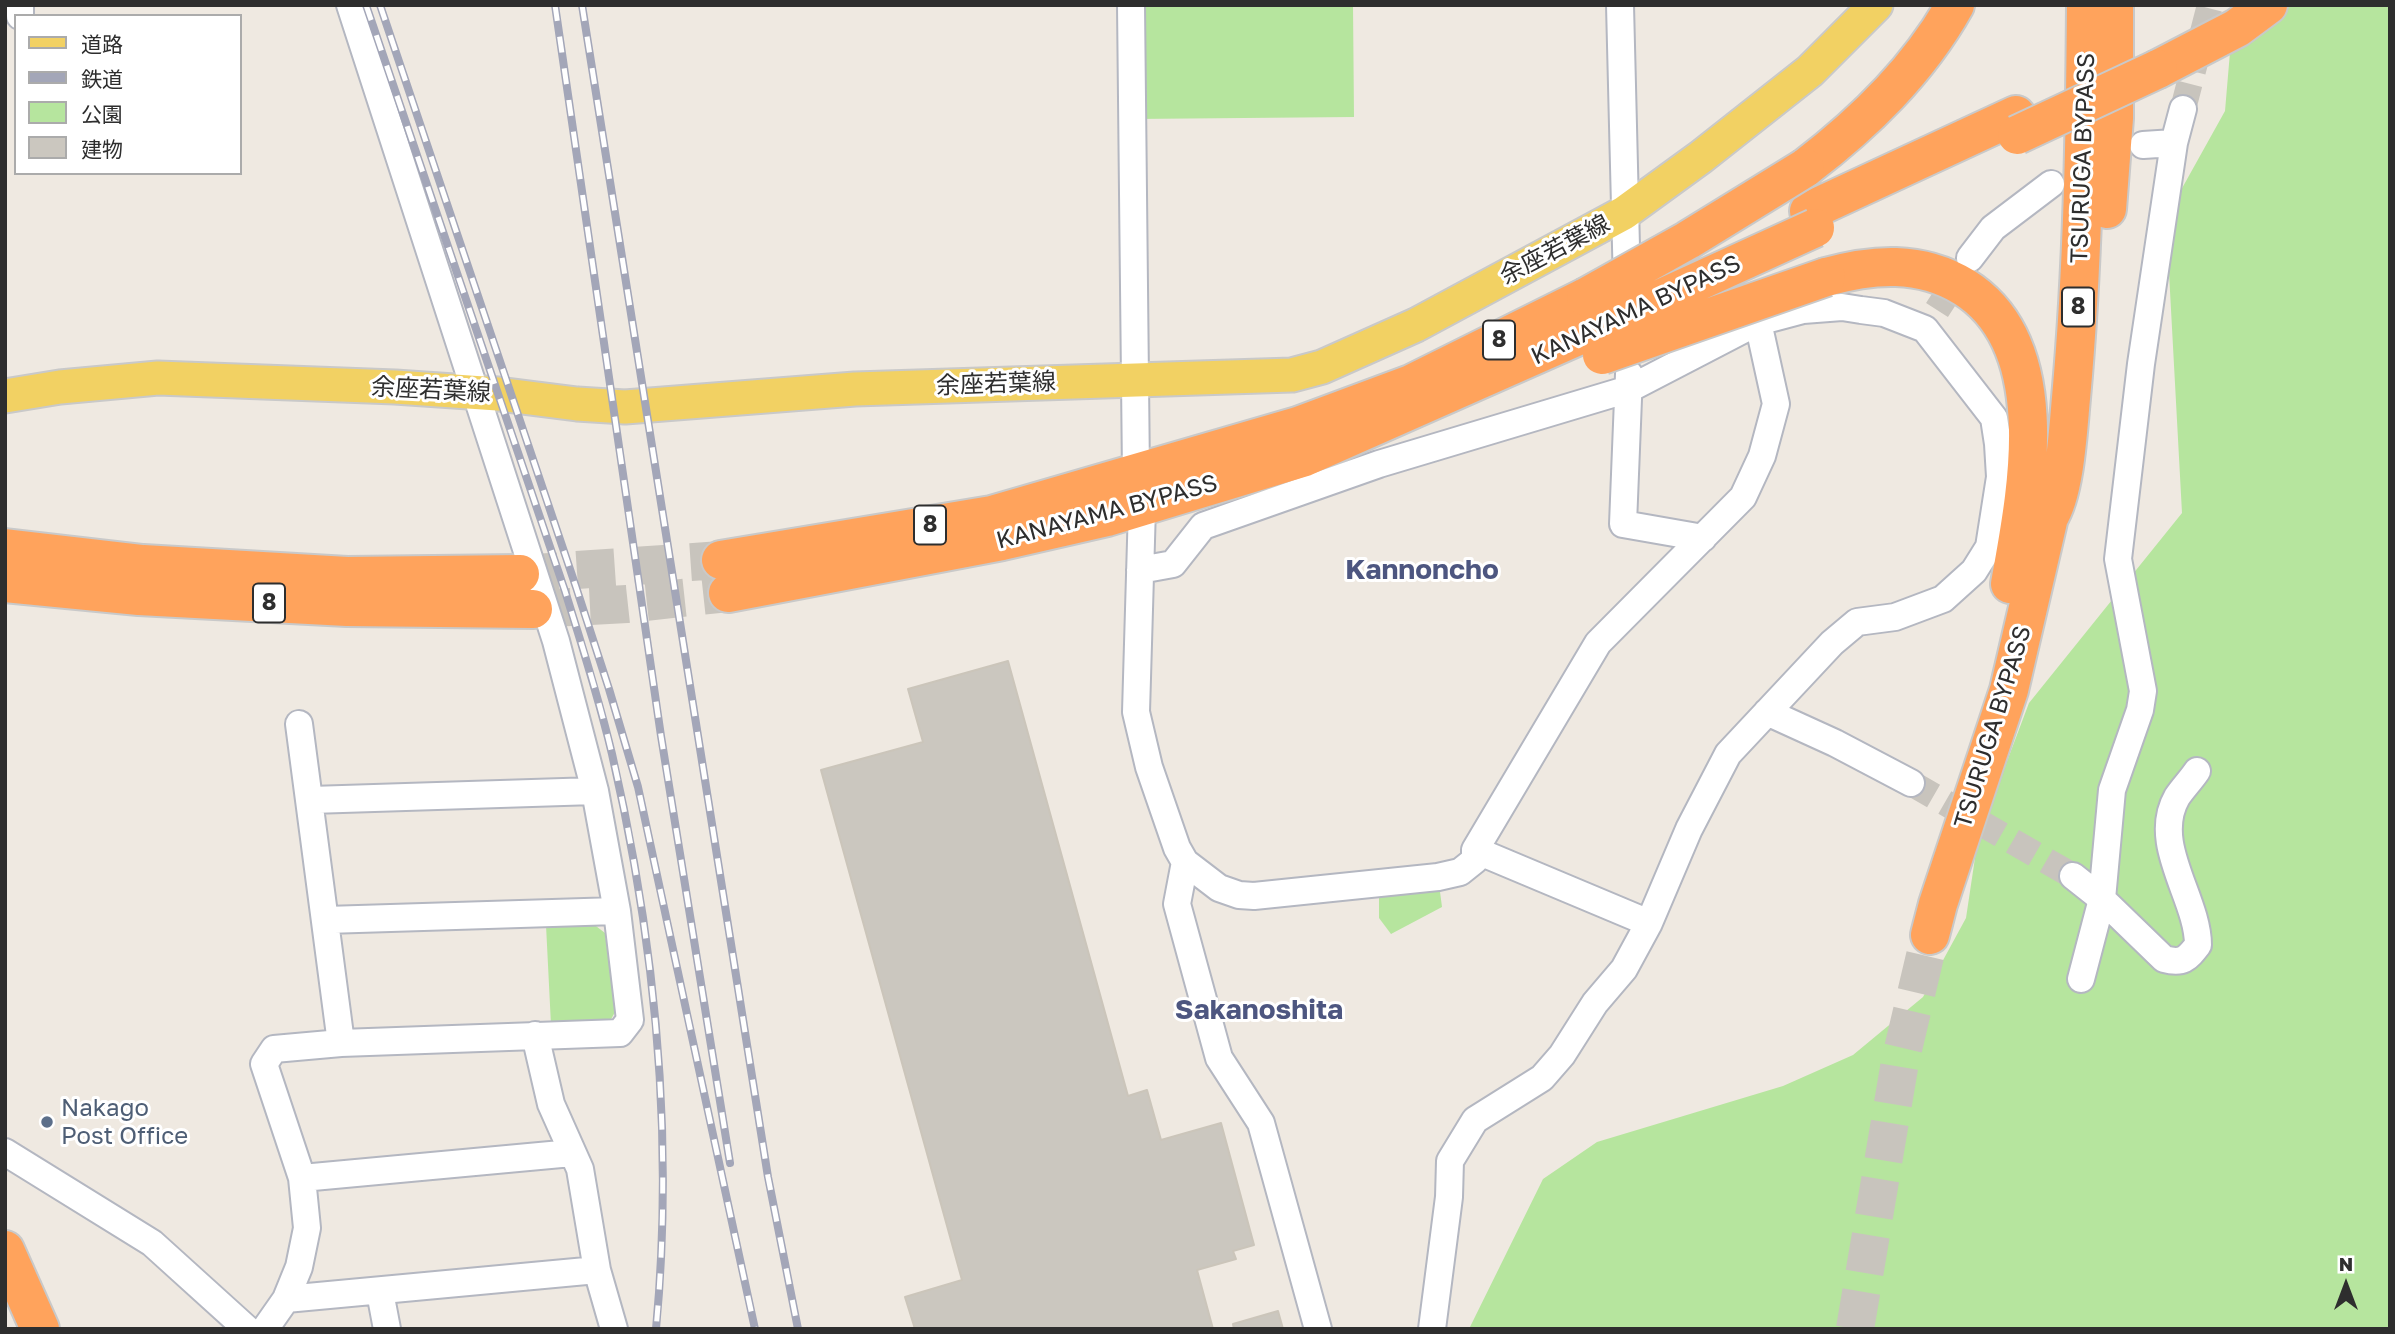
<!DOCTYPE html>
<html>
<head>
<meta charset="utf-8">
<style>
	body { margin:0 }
	#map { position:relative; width:2395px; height:1334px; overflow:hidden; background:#efe9e1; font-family:"Golos Text","Noto Sans JP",sans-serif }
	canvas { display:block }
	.frame { position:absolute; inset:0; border:7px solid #2e2e2e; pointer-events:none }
	.legend { position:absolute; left:14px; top:14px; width:228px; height:161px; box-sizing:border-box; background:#fff; border:2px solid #ababab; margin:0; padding:9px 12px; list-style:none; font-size:21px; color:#2e2e2e }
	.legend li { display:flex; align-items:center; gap:14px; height:35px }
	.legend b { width:35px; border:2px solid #ababab }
	.north { position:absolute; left:2311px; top:1250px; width:70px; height:70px; -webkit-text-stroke:5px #fff; paint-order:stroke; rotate:0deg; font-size:19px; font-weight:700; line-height:28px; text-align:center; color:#2e2e2e }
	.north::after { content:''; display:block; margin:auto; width:24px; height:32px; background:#2e2e2e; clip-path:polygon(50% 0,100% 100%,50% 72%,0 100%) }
</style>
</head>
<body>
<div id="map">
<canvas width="2395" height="1334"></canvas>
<div class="frame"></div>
<ul class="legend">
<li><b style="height:9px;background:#f2d163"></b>道路</li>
<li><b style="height:9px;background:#a3a6b8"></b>鉄道</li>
<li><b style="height:19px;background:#b6e59e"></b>公園</li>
<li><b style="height:19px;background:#cbc7bf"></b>建物</li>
</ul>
<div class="north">N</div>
</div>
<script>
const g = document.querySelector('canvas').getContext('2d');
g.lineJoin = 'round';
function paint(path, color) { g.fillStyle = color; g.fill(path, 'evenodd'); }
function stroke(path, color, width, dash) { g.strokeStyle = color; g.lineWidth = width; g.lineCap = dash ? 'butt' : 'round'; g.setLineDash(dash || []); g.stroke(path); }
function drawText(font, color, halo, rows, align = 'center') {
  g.font = font + ' "Golos Text","Noto Sans JP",sans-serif'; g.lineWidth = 6; g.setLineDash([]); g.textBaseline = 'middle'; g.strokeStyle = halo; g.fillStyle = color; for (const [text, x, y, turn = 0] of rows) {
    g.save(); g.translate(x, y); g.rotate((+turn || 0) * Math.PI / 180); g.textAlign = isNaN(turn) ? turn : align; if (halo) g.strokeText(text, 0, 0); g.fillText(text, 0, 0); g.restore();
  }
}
const green = new Path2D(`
	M1132,5h221l1,112 -220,2z
	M2234,5h156v1324h-921l74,-150 54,-37 186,-56 70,-31 70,-58 43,-79 12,-80 51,-135 153,-190 -16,-296 59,-106z
	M1439,884l3,23 -51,27 -12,-16v-26z
	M592,923l13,10 10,79 -6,11 -58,2 -5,-100z`);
const building = new Path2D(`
	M1008,661l120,435 19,-6 14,50 60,-17 33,122 -21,6 3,8 -39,11 16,59h-298l-10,-32 57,-17 -141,-510 102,-28 -15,-53z
	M1278,1311l5,18h-49l-1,-5z`);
const minorTunnel = new Path2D(`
	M2183,109l27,-104
	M1937,310l27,-42
	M1911,783l162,93`);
const highwayTunnel = new Path2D(`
	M520,574l201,-14
	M533,609l94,-5 101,-11
	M1855,1329l45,-267 30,-127`);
const minor = new Path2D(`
	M1131,5l5,469 6,33 -6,205 13,55 28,81 8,14 34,26 20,7 15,1 184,-19 22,-5 15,-12v-10l123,-207 145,-146 19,-41 14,-52 -18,-82
	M1620,5l7,282
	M20,16v-11
	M2143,145l31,-2
	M1970,258l23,-30 58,-44
	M1629,374l-6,150 80,14
	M1140,570l33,-6 30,-38 176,-62 250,-75 129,-67 45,-12 39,-3 19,3 23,3 41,16 69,89 4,26 2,33 -11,70 -15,24 -31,28 -48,18 -38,5 -25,21 -104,111 -39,75 -40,94 -25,46 -29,34 -33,52 -20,23 -67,42 -25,41 -1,36 -17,132
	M1767,712l68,31 76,40
	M299,724l42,319
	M311,800l284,-9
	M1475,850l174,73
	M1185,862l-8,42 42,154 42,65 57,206
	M2073,876l29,23 62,60c19,5 23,0 34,-14 0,-47 -48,-101 -21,-148 6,-9 14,-17 20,-26
	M326,920l291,-9
	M2081,979l21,-80 10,-109 28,-80 3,-19 -25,-132 23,-195 33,-221 9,-34
	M535,1035l16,69 29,65 17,101 17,59
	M5,1152l147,91 95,86
	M302,1178l270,-25
	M380,1292l7,37
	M286,1299l311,-29
	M265,1329l21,-30 13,-32 8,-39 -5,-50 -38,-114 10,-15 67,-6 279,-10 10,-13 -13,-109 -22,-120 -39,-150 -206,-636`);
const major = new Path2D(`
	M5,396l55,-9 98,-9 237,9 103,7 79,10 48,3 230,-18 437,-14 30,-8 94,-42 208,-112 77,-56 109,-86 66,-66`);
const highway = new Path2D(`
	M2158,69l79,-41 31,-23
	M1805,168c59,-45 113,-97 150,-163
	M2107,209l7,-91v-113
	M1809,211l207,-96
	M1826,277c47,-13 94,-17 138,10 93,58 62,207 46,297
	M5,548l138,16 204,12 173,-2
	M721,560l271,-45 306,-89 113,-42 175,-87
	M5,583l134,13 208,11 186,2
	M728,593l274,-52 105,-24 198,-60 289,-128
	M1930,935l8,-31 71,-214 40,-173c16,-25 19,-87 22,-119 12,-131 14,-261 15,-393
	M5,1250l35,79`);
const rail = new Path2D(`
	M366,5l199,586c17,54 34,108 47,163 43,187 62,383 44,575
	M380,5l196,582 33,102 29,98 117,542
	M555,5l106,731 69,427
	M582,5l186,1172 30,152`);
const highwayBridge = new Path2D(`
	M2017,135l141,-66
	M1586,297l102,-57 117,-72
	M1594,329l221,-101
	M1602,355l224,-78`);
const markers = [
	[47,1122,7,"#5c6f8a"]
];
const shields = [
	[2078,307,32],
	[1499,340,32],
	[930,525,32],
	[269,603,32]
];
const shieldNames = [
	["8",2078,307],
	["8",1499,340],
	["8",930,525],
	["8",269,603]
];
const streetNames = [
	["TSURUGA BYPASS",2083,158,-88],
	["余座若葉線",1555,250,-28],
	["KANAYAMA BYPASS",1636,310,-25],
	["余座若葉線",996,384,-2],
	["余座若葉線",431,390,3],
	["KANAYAMA BYPASS",1107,512,-15],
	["TSURUGA BYPASS",1993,727,-73]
];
const serviceNames = [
	["Nakago",61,1108],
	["Post Office",61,1136]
];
const quarterNames = [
	["Kannoncho",1422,570],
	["Sakanoshita",1259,1010]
];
paint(green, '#b6e59e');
paint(building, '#cbc7bf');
stroke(building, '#cbc5ba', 2);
stroke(minorTunnel, '#c8c4bd', 26, [26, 13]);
stroke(highwayTunnel, '#c8c4bd', 38, [38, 19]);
stroke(minor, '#b4b7c1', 30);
stroke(major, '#c9c9c9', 37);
stroke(highway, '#c9c9c9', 42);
stroke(minor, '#fff', 26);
stroke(major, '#f2d163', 33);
stroke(highway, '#ffa35c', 38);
stroke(rail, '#a3a6b8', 8);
stroke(rail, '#fff', 5, [16]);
stroke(highwayBridge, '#c9c9c9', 42, []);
stroke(highwayBridge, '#ffa35c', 38);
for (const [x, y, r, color] of markers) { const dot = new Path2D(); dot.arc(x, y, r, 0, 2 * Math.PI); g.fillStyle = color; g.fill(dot); stroke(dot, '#fff', 2.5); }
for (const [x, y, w] of shields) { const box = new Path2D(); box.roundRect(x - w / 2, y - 19.5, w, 39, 5); g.fillStyle = '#fff'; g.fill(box); stroke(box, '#2e2e2e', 2); }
drawText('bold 23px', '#2e2e2e', null, shieldNames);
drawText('24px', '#2e2e2e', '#fff', streetNames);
drawText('24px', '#4e5e75', '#fff', serviceNames, 'left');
drawText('bold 28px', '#4d5680', '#fff', quarterNames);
</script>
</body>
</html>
